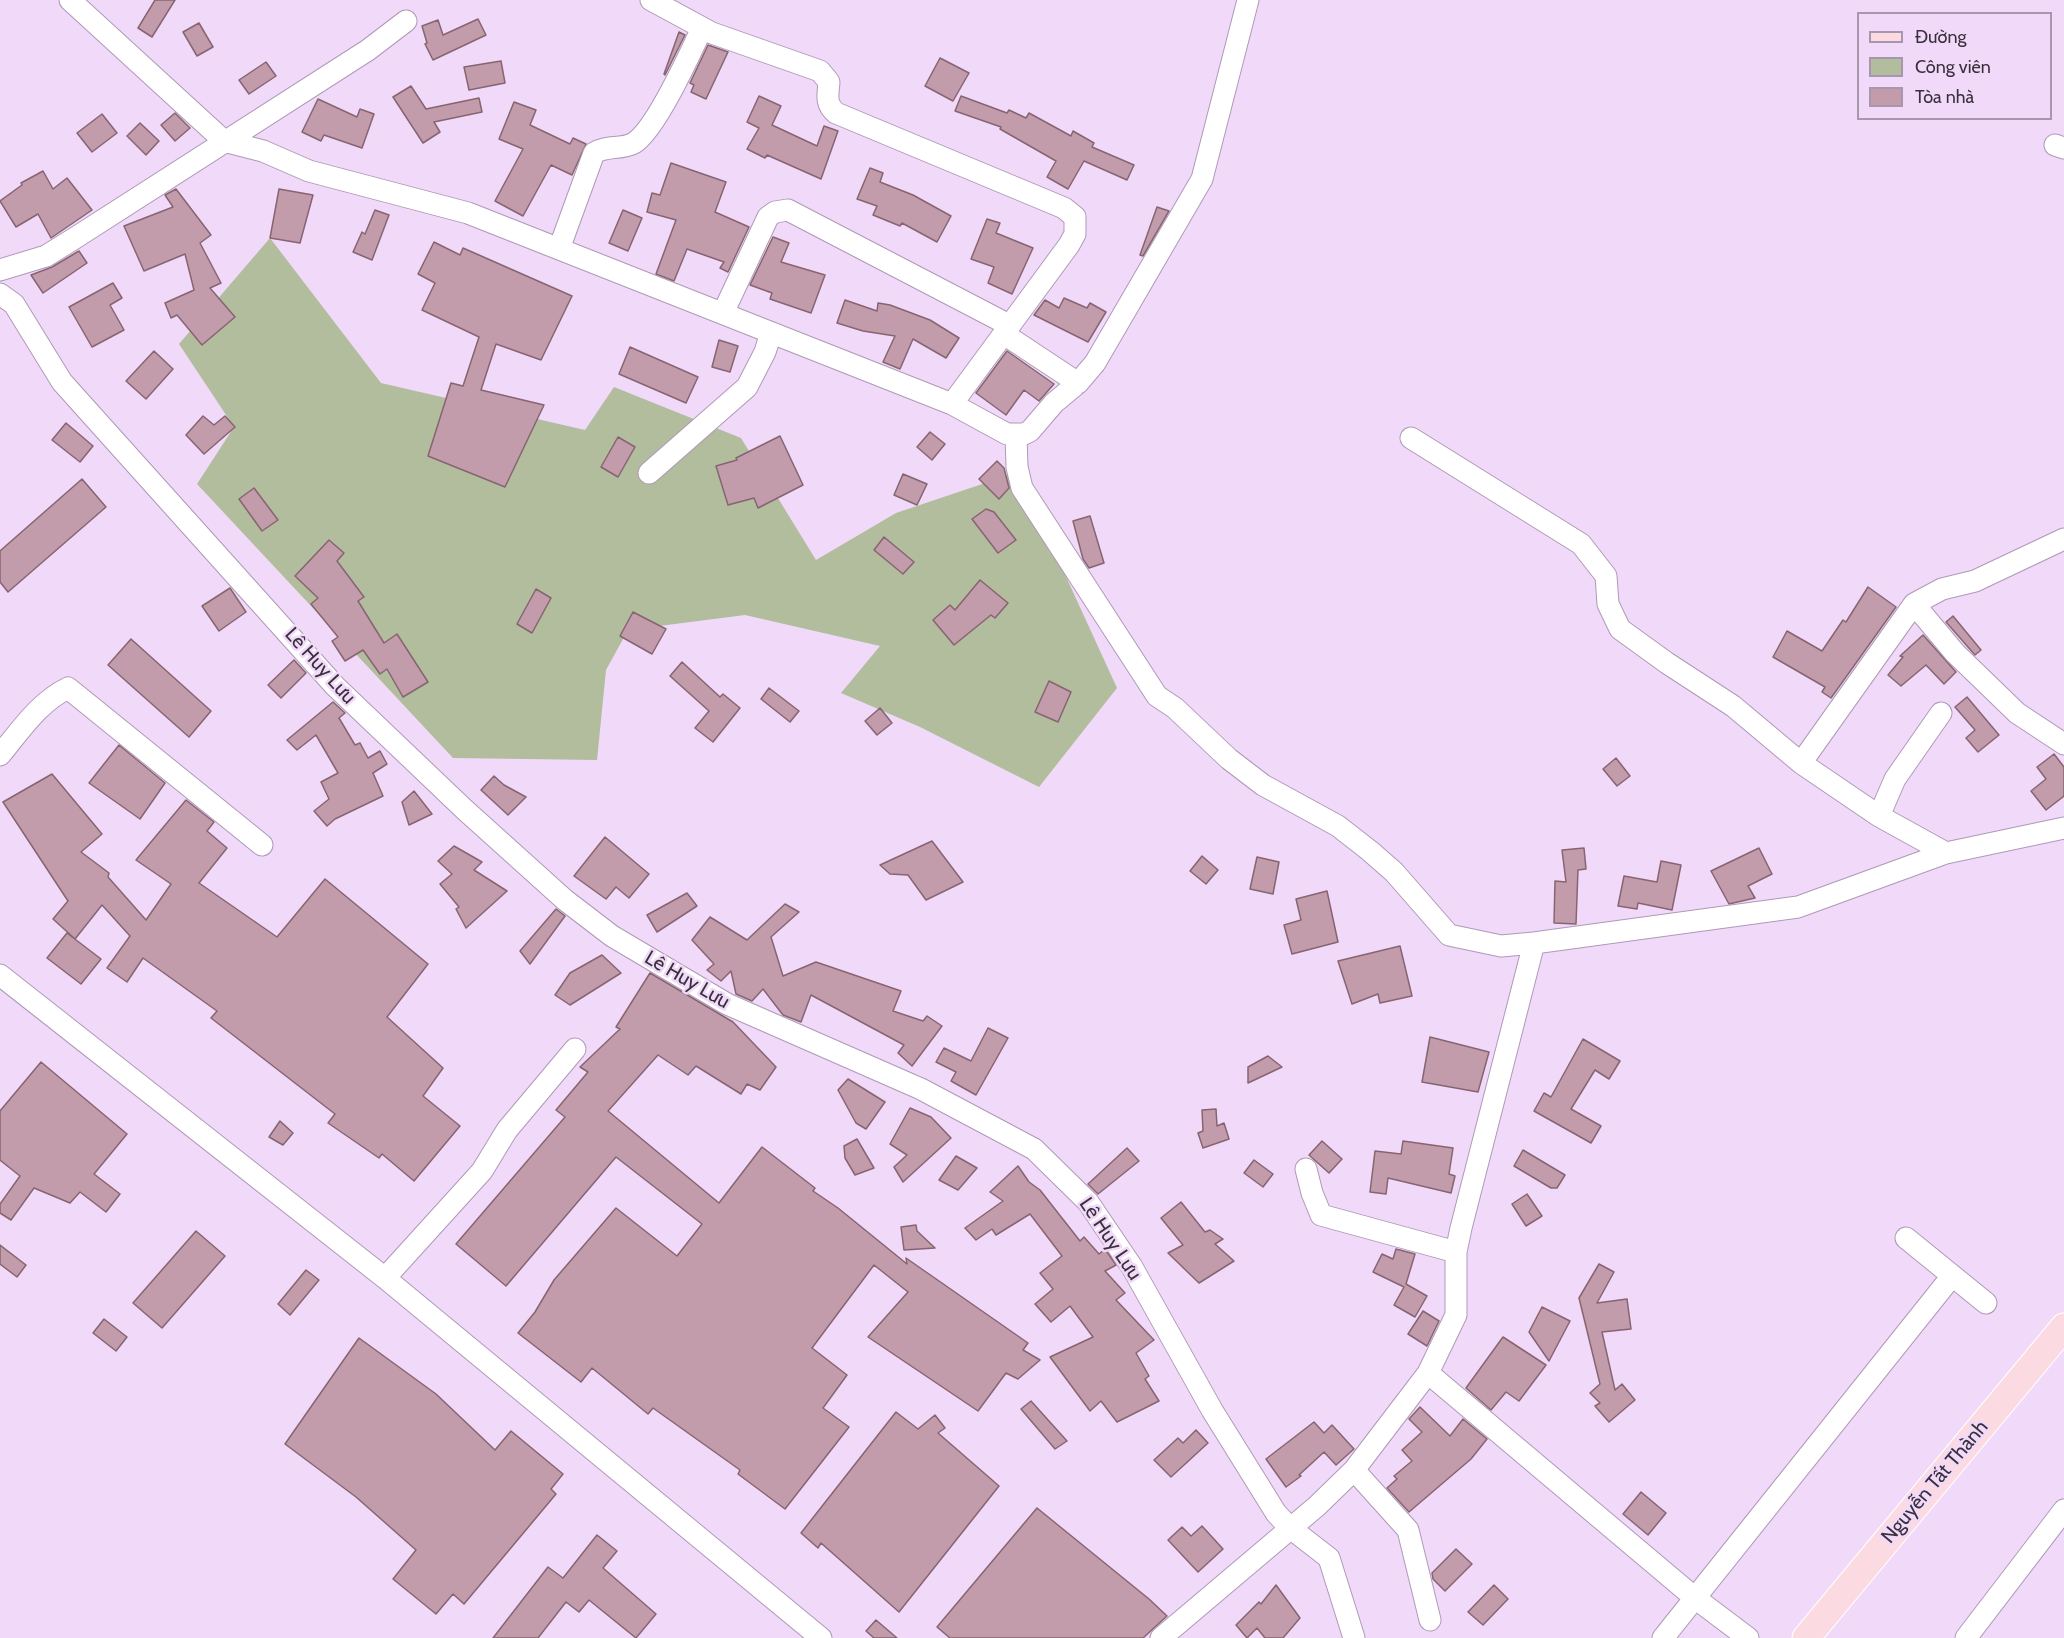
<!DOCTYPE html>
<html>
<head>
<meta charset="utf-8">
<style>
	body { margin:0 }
	#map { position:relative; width:2064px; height:1638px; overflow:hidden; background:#f1daf9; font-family:Cabin,sans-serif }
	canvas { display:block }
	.legend { position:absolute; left:1857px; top:12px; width:195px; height:108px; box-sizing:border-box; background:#f1daf9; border:2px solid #a796ad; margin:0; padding:8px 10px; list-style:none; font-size:18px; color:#39303c }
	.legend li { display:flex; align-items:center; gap:12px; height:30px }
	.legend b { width:30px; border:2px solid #a796ad }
</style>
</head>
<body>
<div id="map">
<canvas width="2064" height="1638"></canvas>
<ul class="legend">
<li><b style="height:8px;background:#fcdae1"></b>Đường</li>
<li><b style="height:16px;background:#b1bd9c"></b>Công viên</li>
<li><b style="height:16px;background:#c29cab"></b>Tòa nhà</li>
</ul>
</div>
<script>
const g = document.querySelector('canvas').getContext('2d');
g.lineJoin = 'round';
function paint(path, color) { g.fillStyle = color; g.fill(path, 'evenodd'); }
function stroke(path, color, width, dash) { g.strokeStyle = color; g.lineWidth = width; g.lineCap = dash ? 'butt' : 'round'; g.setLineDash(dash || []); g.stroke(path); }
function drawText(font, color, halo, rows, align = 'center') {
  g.font = font + ' Cabin,sans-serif'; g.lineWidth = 5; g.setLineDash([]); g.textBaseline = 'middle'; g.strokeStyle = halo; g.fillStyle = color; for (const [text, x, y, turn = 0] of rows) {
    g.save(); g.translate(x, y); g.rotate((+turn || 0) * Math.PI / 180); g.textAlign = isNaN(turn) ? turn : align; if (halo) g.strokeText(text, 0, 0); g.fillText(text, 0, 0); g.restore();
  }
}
const green = new Path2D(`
	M270,238l111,145 204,47 29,-43 127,51 75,122 80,-47 122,-41 99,216 -78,99 -119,-60 -79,-34 39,-47 -135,-31 -117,15 -22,40 -9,90 -144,-2 -256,-274 37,-57 -55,-83z`);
const building = new Path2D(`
	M155,0h20l-23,37 -14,-9z
	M478,19l8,16 -53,25 -8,-16 2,-1 -5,-17 16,-6 5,15z
	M199,23l14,24 -16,9 -14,-24z
	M679,32l6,3 -20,40 -1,-1z
	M708,45l20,7 -22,47 -15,-7 3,-7 -4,-2z
	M940,58l29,15 -16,28 -28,-15z
	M501,61l4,22 -36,7 -5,-23z
	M266,62l10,14 -27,18 -10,-14z
	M411,86l15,23 53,-11 3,14 -48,10 6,10 -17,11 -30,-46z
	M759,96l22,10 -9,19 45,21 7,-20 14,5 -17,48 -54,-24 -2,3 -18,-9 12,-21 -12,-6z
	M961,96l46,17 2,-3 17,8 3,-5 42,23 2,-5 21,12 -2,4 42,18 -7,15 -43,-19 -16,28 -21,-12 9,-16 -56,-32 1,-2 -46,-16z
	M318,99l39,18 3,-8 14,5 -12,34 -38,-13 -3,6 -19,-9z
	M514,102l22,8 -6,15 40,19 3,-6 13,6 -14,31 -21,-10 -28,51 -28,-15 28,-52 -24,-10z
	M175,113l15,15 -15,13 -14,-16z
	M102,114l15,19 -25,19 -15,-19z
	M140,123l19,18 -13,14 -19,-19z
	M671,163l55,19 -11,30 34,15 -21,45 -8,-4 4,-6 -37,-13 -13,32 -18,-7 20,-54 -29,-8 5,-19 8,2z
	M870,168l13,5 -3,9 33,13 38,21 -14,26 -35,-19 -2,3 -27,-11 4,-9 -20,-7z
	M43,171l10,18 14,-11 25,32 -41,28 -13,-24 -22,13 -16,-26 22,-16 -1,-2z
	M176,189l35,46 -11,8 21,40 -11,5 25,29 -33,28 -25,-30 -6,3 -6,-15 29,-13 -9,-36 -41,17 -20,-45 49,-19 -8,-12z
	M279,189l34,6 -13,48 -30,-5z
	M1157,207l12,4 -26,45 -3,-1z
	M375,210l14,5 -17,45 -19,-8 9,-20 3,2z
	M623,210l19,8 -14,33 -19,-8z
	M987,219l13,4 -4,10 37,15 -21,46 -24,-11 6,-16 -23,-8z
	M773,237l16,6 -8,19 44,13 -14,38 -41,-14 2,-6 -22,-8z
	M434,242l26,13 3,-7 109,48 -31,64 -45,-16 -15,46 63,15 -39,82 -77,-31 23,-73 12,3 16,-49 -57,-27 13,-27 -17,-9z
	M79,251l8,12 -44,30 -12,-18 21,-8z
	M113,283l9,15 -12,7 14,25 -32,17 -23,-40z
	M1064,298l23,10 3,-5 16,9 -18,30 -54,-27 11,-15 14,8z
	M845,300l32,11 1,-8 12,2 40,15 29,18 -13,20 -33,-19 -13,30 -17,-7 12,-26 -32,-5 -26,-8z
	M719,340l19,6 -8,26 -18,-5z
	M630,347l68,30 -12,26 -67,-29z
	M154,351l19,18 -27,30 -20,-18z
	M1007,351l47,33 -15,17 -15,-11 -18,25 -30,-22z
	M203,416l11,9 11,-9 10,11 -31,27 -18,-19z
	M66,423l27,23 -13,16 -28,-22z
	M930,432l15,12 -13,16 -15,-13z
	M780,436l23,49 -45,23 -4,-10 -26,7 -12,-39 21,-6 -1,-2z
	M618,437l17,10 -17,30 -17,-10z
	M997,461l7,7 5,20 -10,11 -20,-20z
	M903,474l24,10 -10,21 -23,-10z
	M82,479l24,28 -98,85 -8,-10v-31z
	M254,488l24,32 -16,11 -23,-32z
	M986,509l8,3 22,28 -18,13 -26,-34z
	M1090,516l14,47 -15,5 -6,-9 -10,-38z
	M884,537l30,25 -11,12 -29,-24z
	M329,540l15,13 -7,8 27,36 -6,4 26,42 13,-9 31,48 -25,15 -16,-28 -7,5 -17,-24 -18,11 -13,-20 6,-4 -27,-33 7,-6 -23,-22z
	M980,580l28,23 -13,15 -4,-3 -37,30 -21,-25 17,-15 5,5z
	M1868,587l28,20 -65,91 -9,-6 3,-5 -52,-30 14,-26 35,20 21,-31 3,2z
	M230,588l16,24 -27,19 -17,-25z
	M536,589l15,9 -19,35 -15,-9z
	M633,612l33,17 -14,25 -32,-18z
	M1953,616l28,34 -6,5 -29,-33z
	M1923,635l33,37 -12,12 -18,-19 -25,21 -13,-11 15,-18 -3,-1z
	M131,639l80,72 -22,26 -81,-72z
	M294,660l12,13 -25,25 -13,-13z
	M682,662l38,35 3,-3 17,14 -27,34 -18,-14 14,-17 -39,-35z
	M1049,681l22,11 -13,30 -23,-10z
	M769,688l30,23 -9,11 -29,-23z
	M1967,697l32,38 -21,17 -12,-14 9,-8 -20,-23z
	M333,702l12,11 -6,5 16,27 5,-2 8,15 12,-7 7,13 -14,9 10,23 -48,23 -8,7 -13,-15 15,-12 -8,-17 17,-9 -22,-38 -19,15 -10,-10z
	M880,708l12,15 -15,12 -12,-14z
	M119,745l46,38 -25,36 -51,-36z
	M2054,754l10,13v29l-18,14 -15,-19 15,-12 -9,-12z
	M1616,758l14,18 -13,10 -14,-17z
	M52,774l50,60 -21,18 28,21 -1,4 38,43 25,-36 -35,-24 50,-60 28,22 -7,9 20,17 -28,35 78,54 48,-58 103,85 -41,53 56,51 -20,28 37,30 -46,55 -32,-27 -3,4 -51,-35 7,-9 -124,-96 6,-7 -74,-53 -16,24 -20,-14 23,-32 -28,-31 -27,34 -22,-20 15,-18 -65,-99z
	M494,776l10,9 22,12 -18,18 -27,-25z
	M414,791l18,23 -23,11 -7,-23z
	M605,837l44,37 -20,24 -13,-11 -10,12 -32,-23z
	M932,841l31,41 -37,18 -18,-25 -18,-1 -10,-9z
	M454,846l28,16 -8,8 33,21 -41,37 -10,-19 3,-2 -19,-23 12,-10 -14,-13z
	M1584,848l2,21 -8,1 -2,54 -22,-1 1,-42 11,1 -4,-32z
	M1759,848l13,26 -24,12 7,12 -26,6 -18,-33z
	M1202,856l16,14 -12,14 -16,-13z
	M1257,857l22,5 -6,32 -23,-5z
	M1661,861l20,4 -9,45 -34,-7 -1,6 -19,-3 6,-30 33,6z
	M1327,891l11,51 -46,12 -8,-29 17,-5 -5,-21z
	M687,893l10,13 -40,26 -10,-17z
	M785,904l14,8 -28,25 12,39 33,-14 85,29 -8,20 30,10 4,-5 15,10 -30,40 -14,-13 6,-8 -93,-50 -10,27 -18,-7 -20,-26 -11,12 -16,-7 -5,-23 -10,10 -14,-11 7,-6 -22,-24 18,-23 37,23z
	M556,909l9,7 -35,48 -10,-13z
	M67,933l34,26 -20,25 -34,-26z
	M1400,946l12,50 -32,7 -2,-9 -26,10 -14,-43z
	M602,955l19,18 -51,32 -15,-10 15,-22z
	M650,973l83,49 43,45 -16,23 -13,-6 -6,10 -45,-28 -8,9 -30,-20 -50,56 111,92 43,-56 53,41 -2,3 25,17 69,56 -1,-6 122,85 -5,7 17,10 -22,19 -12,-6 -28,38 -110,-74 40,-45 -34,-27 -62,83 35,27 -24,33 26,19 -64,82 -47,-35 2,-4 -87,-62 -5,6 -56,-46 -11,14 -63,-49 17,-21 19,-32 62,-72 61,48 25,-32 -86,-67 -110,129 -50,-42 109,-127 -9,-7 32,-38 -8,-5 40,-38 -4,-2z
	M988,1028l20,10 -32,57 -25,-14 5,-9 -20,-10 8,-14 27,13z
	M1430,1037l59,15 -11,40 -56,-10z
	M1583,1039l37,22 -11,18 -14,-9 -24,39 30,17 -10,17 -57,-32 10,-18 7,4z
	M1268,1056l14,11 -34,16v-16z
	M41,1062l86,72 -33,40 26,20 -14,18 -26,-20 -10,11 -36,-15 -23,32 -11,-7v-9l20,-28 -20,-16v-49z
	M848,1079l37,23 -19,27 -10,-6 -18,-33z
	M910,1108l21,9 20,21 -48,44 -9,-15 13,-12 -17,-11z
	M1216,1109l1,17 7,-3 5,16 -26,9 -5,-15 5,-2 -1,-21z
	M280,1121l13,12 -10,12 -14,-8z
	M857,1139l17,29 -19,7 -10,-17 -1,-12z
	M1322,1141l20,18 -13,14 -20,-18z
	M1403,1141l50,7 -4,26 6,2 -4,17 -63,-15 -2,16 -16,-2 5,-41 26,3z
	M1127,1148l12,13 -41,33 -10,-10z
	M1523,1150l42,25 -8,13h-6l-37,-22z
	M956,1156l21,12 -19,22 -19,-10z
	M1254,1160l19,14 -10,13 -19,-14z
	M1018,1166l11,16 11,8 40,51 4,-4 15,17 6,-5 11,16 -11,6 20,22 -9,7 38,40 -18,13 13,23 -4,3 14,22 -42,21 -16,-21 -11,10 -40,-54 43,-20 -23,-31 -19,16 -16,-18 18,-15 -13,-16 22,-17 -32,-42 -34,21 -4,-6 -16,11 -11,-12 38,-27 -13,-9z
	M1527,1194l15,22 -16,10 -14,-22z
	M1181,1202l24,30 5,-2 13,9 -8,5 19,17 -35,22 -31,-30 15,-8 -22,-27z
	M916,1225l1,6 18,17 -31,2 -3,-23z
	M196,1231l29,25 -63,72 -29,-25z
	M0,1245l26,20 -9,12 -17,-13z
	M1396,1249l19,5 -9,30 21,12 -12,21 -21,-12 10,-18 -31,-15 9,-18 11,5z
	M1599,1264l15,8 -17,31 30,-4 4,30 -29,3 13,58 7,-6 13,16 -26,22 -14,-16 5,-3 -10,-10 10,-9 -21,-86z
	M306,1270l13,10 -29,35 -12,-11z
	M1542,1307l28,14 -21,40 -20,-29z
	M1423,1311l16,10 -12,25 -19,-12z
	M104,1319l23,18 -11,14 -23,-18z
	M1503,1337l43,28 -27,36 -13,-9 -15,18 -25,-22z
	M359,1338l77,56 59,56 16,-19 52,43 -12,15 5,5 -92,110 -11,-10 -17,20 -43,-35 23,-29 -60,-53 -71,-53z
	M1031,1401l36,40 -12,8 -34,-40z
	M1420,1407l30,29 13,-17 24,20 -16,20 -62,53 -22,-24 10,-9 -3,-3 18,-15 -10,-11 20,-18 -13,-13z
	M896,1412l22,17 17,-14 10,13 -7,5 61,53 -100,126 -78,-69 -3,5 -17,-15z
	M1314,1422l10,11 8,-8 22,24 -18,16 -12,-13 -25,23 2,1 -15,11 -20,-28z
	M1196,1430l12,13 -37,34 -17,-17 24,-22 5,5z
	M1641,1492l25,21 -18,22 -25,-21z
	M1037,1508l112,91 18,17 -24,22h-193l-13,-11z
	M1202,1526l21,23 -25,23 -30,-32 14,-13 9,9z
	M597,1535l20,16 -14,17 53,46 -20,24 -47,-38 -10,12 -13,-10 -28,36h-45l55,-71 15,11z
	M1456,1549l16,15 -27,27 -12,-12 -1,-6z
	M1276,1585l24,33 -17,20h-18l-8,-10 -10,10 -11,-13 23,-23 2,2z
	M1494,1585l14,14 -25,26 -15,-13z
	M876,1620l21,18h-23l-8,-7z`);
const minor = new Path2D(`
	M70,0l154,141 39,10 46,20 159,42 484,191 55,30h17l6,-3 24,-28 24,-20 17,-20 107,-184 46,-179
	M651,0l61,33 108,38 9,11c-1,13 -4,22 7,31l228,95 11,9v17l-6,11 -117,159
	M2055,145l9,3
	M559,249l35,-96c12,-8 28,-3 40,-10 22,-14 56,-89 68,-115
	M0,270l46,-14 29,-18 293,-188 38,-29
	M0,294l14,10 48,78 273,304 129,123 101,91 47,36 115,68 194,85 113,60 54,53 44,65 80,143 64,103 13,14 40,31 25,80
	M723,313l45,-96 7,-5 13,-2 221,115
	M1004,334l74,49
	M1016,435l1,32 5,21 135,208 18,12 54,51 34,26 75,41 32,25 24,21 55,63 52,11 33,-3
	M1411,438l170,106 25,32 2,28 12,25 47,34 66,43 68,57 78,53 67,37
	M649,473l98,-86 18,-35 6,-19
	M1914,604l41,49 62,60 47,31
	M0,755c20,-24 39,-53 68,-67l194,157
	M1801,763l113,-159 28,-15 33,-8 89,-42
	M1879,816l16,-37 46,-66
	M0,975l385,303 436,360
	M1306,1169l6,24 9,22 135,37
	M1906,1238l80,65
	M385,1278l97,-107 25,-41 68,-81
	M1428,1373l267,225 53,40
	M1430,1620l-22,-90 -54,-60 74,-97 28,-58v-63l5,-24 73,-285 264,-36 148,-54 118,-25
	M1161,1638l156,-132 37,-36
	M1663,1638l289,-362
	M1966,1638l98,-128`);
const major = new Path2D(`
	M1806,1638l258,-311`);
const streetNames = [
	["Lê Huy Lưu",320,666,48],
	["Lê Huy Lưu",687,980,30],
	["Lê Huy Lưu",1110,1239,56],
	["Nguyễn Tất Thành",1935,1482,-50]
];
paint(green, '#b1bd9c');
paint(building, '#c29cab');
stroke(building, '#876472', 1.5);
stroke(minor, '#af99b7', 23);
stroke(major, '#fff', 29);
stroke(minor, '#fff', 21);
stroke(major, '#fcdae1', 27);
drawText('20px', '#39303c', '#f1daf9', streetNames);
</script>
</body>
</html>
